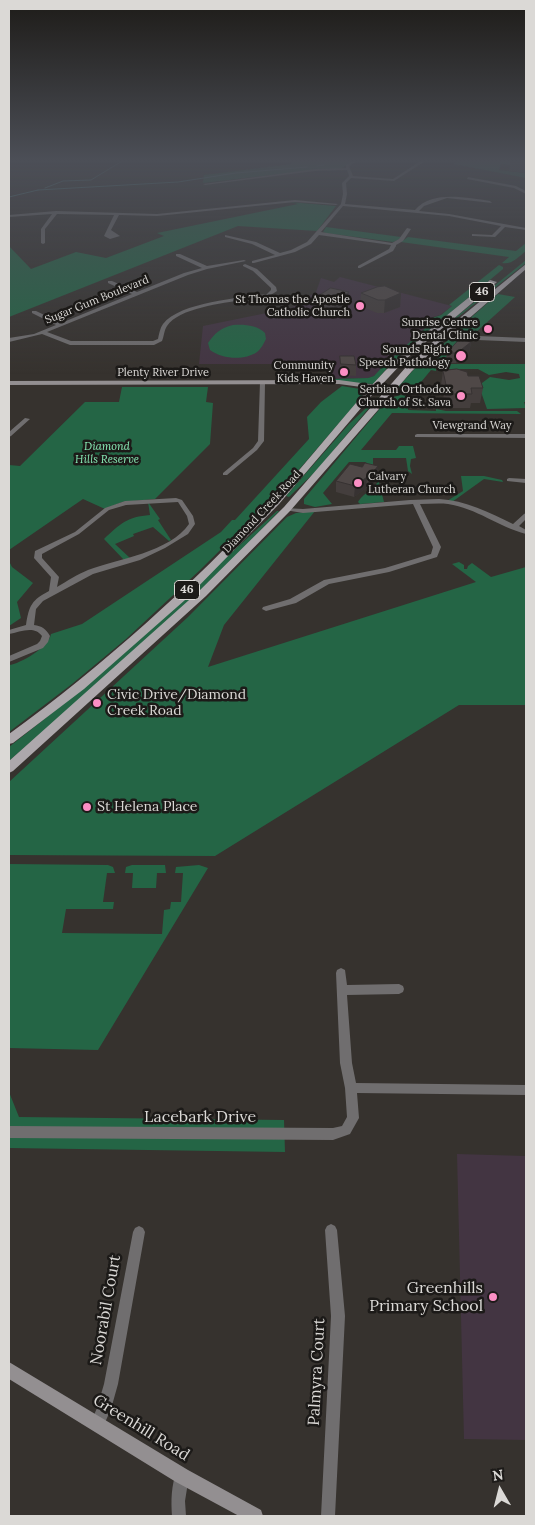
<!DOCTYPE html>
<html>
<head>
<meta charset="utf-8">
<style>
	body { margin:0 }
	#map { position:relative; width:535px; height:1525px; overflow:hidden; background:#36322e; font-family:Lora,serif }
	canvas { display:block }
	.frame { position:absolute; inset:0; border:10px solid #dbd9d6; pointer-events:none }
	.north { position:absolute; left:475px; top:1465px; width:50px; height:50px; -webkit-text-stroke:4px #1c1a18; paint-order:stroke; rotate:352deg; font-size:14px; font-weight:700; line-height:20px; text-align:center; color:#dbd9d6 }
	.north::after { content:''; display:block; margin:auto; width:18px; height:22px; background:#dbd9d6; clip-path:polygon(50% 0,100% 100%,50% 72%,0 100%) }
</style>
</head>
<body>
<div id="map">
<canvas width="535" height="1525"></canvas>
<div class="frame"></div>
<div class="north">N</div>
</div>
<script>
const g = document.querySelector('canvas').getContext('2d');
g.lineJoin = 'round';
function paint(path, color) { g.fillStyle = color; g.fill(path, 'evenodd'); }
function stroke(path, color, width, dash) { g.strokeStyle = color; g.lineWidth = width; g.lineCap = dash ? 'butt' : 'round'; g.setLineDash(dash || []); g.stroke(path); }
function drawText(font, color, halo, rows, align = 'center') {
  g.font = font + ' Lora,serif'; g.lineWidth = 5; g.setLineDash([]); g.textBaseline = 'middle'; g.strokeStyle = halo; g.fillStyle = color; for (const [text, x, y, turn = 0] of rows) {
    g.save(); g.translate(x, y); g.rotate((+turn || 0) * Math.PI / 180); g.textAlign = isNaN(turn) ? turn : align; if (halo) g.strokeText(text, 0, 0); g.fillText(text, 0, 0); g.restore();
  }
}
const education = new Path2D(`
	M340,277l112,29 -12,9 -7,2 -4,3 1,4 -56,52 -6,2 -38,1 -2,-15h-129l4,-38 88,-18 25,-16 5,-14 13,4z
	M457,1154l69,2v284l-62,-1z`);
const green = new Path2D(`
	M290,160h64l-13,9 -27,1 -111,13 1,-8 87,-11z
	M458,160l61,1 -9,4 -9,-1 -2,6 27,3v5l-73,-14z
	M290,202l46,4 -19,25 -79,-5 -229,91v-71l22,23 45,-17 30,6 58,-22 -7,-3 141,-29z
	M326,227l75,10 -3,3 -5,2 -67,-9 -3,-1z
	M408,237l108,14 10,-8v8c-8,6 -14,14 -24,12l7,-6 -108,-15z
	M526,260v3l-78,62h-2z
	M499,265l4,2v2l-60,50 -11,-1 9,-3 11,-9 -3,-1z
	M498,294l17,3 -41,37 -14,-4v-3z
	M429,320l9,3 -26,22h-4l-3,3 2,1 -12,12h-6l41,-37z
	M233,325c11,-1 24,0 32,8l1,6c-2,4 -5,10 -9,13 -13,9 -35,7 -47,-2l-2,-7c7,-10 12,-15 25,-18z
	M453,336l16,2 -26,26h83v38h-2l2,6 -39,1 -7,-20 -9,-6h11l8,-6 19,3 11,-2 -1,-4 -13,-2 -17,3 -11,-6h-42v2l-5,-1 -19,23 -12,-4 -1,-3 18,-20z
	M386,363l4,2 -17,19 -43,-3v-2l38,-1 6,-2z
	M342,386l18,3 4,5 -80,93 -85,84 -73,68 -54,45 -63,48v-67c11,-1 40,-18 42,-31l31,-10 139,-92 11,-12h3l74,-81 -2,-22 14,-15z
	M122,387h86l-2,15 7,1 -3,41 -55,55 -33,3 -17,7 -22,-10 -74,51v-85l11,1 65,-64h34z
	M400,395l10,1 -6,6 4,2v6l28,1v-2l10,2h71l4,3 -129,-1 -31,37h35l3,-4h14l3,12 -5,1 -1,7 2,8 -4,-3 -2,-13h-33v7l-1,1 -7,-4h-16l-26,31 9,11 -17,3 -11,-3v-5l79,-94 5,-6z
	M379,396l-62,74 -28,27 -3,-1 63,-72z
	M374,474l16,2 -8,2 -3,5 5,19 -24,2 -2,-2c6,-10 15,-10 22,-24z
	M461,476h23l18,4 1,2 -19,-3 -32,23 -5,-1 16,-10z
	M148,502l12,17 -2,1 13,20 -2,1 -16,-14 -20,7 1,2 -19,8 15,14 -6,2 -20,-21c17,-16 23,-22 46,-24z
	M277,511h2c-84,90 -178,169 -270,250v-14l71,-56z
	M315,511l-91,114 -16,42 268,-85 -24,-18 7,-2 5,3v4h3l1,-3 4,-3 19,14 35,-10v138h-67l-244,151 -206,-1v-73l179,-165 99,-100 9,-4z
	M9,561l3,6 21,16 -16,19 4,16 -12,8z
	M9,864l99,1 5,2 2,6h-8l-4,29h11l-1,7h-47l-4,24 100,1 2,-24 6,-1 1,-7h10l2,-29h-8l1,-6 23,-2 9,3 -110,182 -89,-2z
	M132,865h33l1,8h-9l-1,15h-24l1,-15h-8l1,-6z
	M9,1092l10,25 265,3 1,32 -276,-4z`);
const stream = new Path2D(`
	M317,166l7,-1
	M45,188l18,-7 28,-1 33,-20
	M38,190l140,-8 58,-9 71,-6
	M9,197l29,-7`);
const street = new Path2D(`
	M9,160h3l-2,3h-1z
	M354,160h5l-10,6 4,10 40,3 29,-19h5l-33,21 -43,-3 -5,5 1,11 -2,10 70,6c17,-20 52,-12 75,-9l2,2 -45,-5 -23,8 -5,5 30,3 77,14v2l-21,-3 -10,10 -21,-1h-2v-2l20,1 9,-9 -52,-10 -106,-10 -22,26 71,11 7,-4 8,-11 4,1 -8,12 -7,4v1l-3,5 -33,17h-2v-2l31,-17 2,-4 -72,-10 -8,9 -16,8 -41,11h-2v-2l23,-6 -23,-11 -27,-7v-2l31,7 24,11 11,-3 16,-8 34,-38 2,-10 -1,-11 7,-7 -2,-6 -32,1 -110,14 -2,-1 112,-15 31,-1v-3z
	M468,177l48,9 10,5v3l-12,-6 -47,-9z
	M295,200l43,4 -2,1 -41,-3 -138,14 -38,-1 -8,15 9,6 -10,3 -6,-3 10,-21 -57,-1 -12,15v14l-2,1 -2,-1v-14l11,-15 -43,3v-2l47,-4 101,3z
	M176,254h4l27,12 37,-6 2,1 -39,8 -19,6 -141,57 24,9h82l5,-2c1,-5 2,-11 5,-15 17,-22 77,-26 104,-30l4,-4v-2l-18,-17 -10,-5v-1l2,-1 12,5 19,18 1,4c-10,8 -22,7 -34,9 -20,3 -64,8 -76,26 -3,4 -3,11 -5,15l-8,4h-84l-28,-11 -33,8v-4l25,-4 22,-9 -24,-12v-2h4l25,12 71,-29 -24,-11v-2h4l25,11 47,-19 18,-5 -26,-12z
	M448,330l30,6 48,2v4l-48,-2 -32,-7 -1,-1z
	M260,382l5,1 -1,58 -7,9 -30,25h-4v-2l30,-25 5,-7z
	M25,418l5,1 -19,17 -2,1v-5z
	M417,434h109v4l-111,-1v-2z
	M509,478l17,1v4l-19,-2v-2z
	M176,498l6,2 11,16 2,8 -7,10 -23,14 -25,12 -47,14 -50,27 -7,8 -2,16c8,1 12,4 16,11l-2,6 -5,6 -34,14v-6l28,-12 3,-3 2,-5c-8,-11 -22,-4 -33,-2v-4l17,-5c3,-20 6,-25 23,-34l2,-14 -17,-19 1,-7 40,-19 30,-24 20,-7zM178,502l9,14 2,8c-19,28 -71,35 -101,46 -10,4 -21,11 -31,17l2,-10 -17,-19v-4l37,-20 30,-24 17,-5z
	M439,499c26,1 51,14 74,25l11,-10 2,-1v6l-7,7 7,4v4c-27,-7 -50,-26 -78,-30 -9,-1 -19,0 -28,0l21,43 -4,10 -48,15 -60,12 -33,19 -30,8 -4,-2 1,-2 27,-8 34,-19 61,-12 46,-14 2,-7 -20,-43 -110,9 -18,-3v-2l18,1 107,-9z
	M341,968l4,2 2,15 52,-1 4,2 1,3 -1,3 -4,2 -52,1 5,68 4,20 170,2v10l-169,-2 2,25 -9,16 -17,6 -324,-2v-12l324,2 9,-2 5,-9 -2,-29 -5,-25 -4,-90 1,-3z
	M331,1224l4,2 2,4 8,86 -10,200h-14l10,-200 -6,-86 2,-4z
	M139,1226l4,2 2,4 -27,152 -7,25 -8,18 -5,2 -5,-2 -2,-5 6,-14 7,-24 29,-152 2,-4z
	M182,1469l5,2 2,5 -4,25 1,15h-14c-1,-15 -1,-31 5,-45z`);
const secondary = new Path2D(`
	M339,380l52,7 3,2 -3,2 -52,-7 -330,1v-4z
	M9,1362l179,108 73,40 2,6h-24l-63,-34 -167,-103z`);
const primary = new Path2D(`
	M526,264v5l-75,65 -39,37 -122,140 -84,85 -193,175 -4,2v-12l189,-169 86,-85 122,-140 39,-37z
	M490,280l7,2 -91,77 -33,35 -94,110 -94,96 -101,89 -71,54 -4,1v-10c95,-69 182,-148 263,-234 39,-41 73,-87 112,-128 33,-34 70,-62 106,-92z`);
const wall = new Path2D(`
	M510,160h16v13l-17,-2z
	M349,292l-1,13 -9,7 -5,1 -15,-5 1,-13z
	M361,293h40l-1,14 -16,6h-7l-17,-7z
	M471,342l-2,11 -13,10h-11l2,-10z
	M340,356l16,9v11l-16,-1z
	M443,371l25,5 15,12 -3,15h-9l-1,5h-24l-5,-23z
	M378,466l-1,11 -9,11h-2l-12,9 -18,-5v-11l26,-14z`);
const shadedWall = new Path2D(`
	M349,292l-1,13 -9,7 -5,1 1,-14z
	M401,293l-1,14 -16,6 1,-13z
	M471,342l-2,11 -13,10 1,-10z
	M378,466l-1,11 -9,11 1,-11z
	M367,477l-1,11 -12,9 1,-11z`);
const building = new Path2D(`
	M385,286l16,7 -16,7h-7l-17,-7 16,-6z
	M331,288l18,4 -10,7h-4l-15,-4z
	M459,340l12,2 -14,11h-10z
	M340,356h14l2,9 -15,-1z
	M457,369l10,3 1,4h11l4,12h-12l1,6h-24l-5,-23z
	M365,463l13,3 -9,11h-2l-12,9 -19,-5 14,-17 12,3z`);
const markers = [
	[360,306,5,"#fb8fc4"],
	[488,329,5,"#fb8fc4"],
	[461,356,6,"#fb8fc4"],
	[344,372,5,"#fb8fc4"],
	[461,396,5,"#fb8fc4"],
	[358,483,5,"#fb8fc4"],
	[97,703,5,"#fb8fc4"],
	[87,807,5,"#fb8fc4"],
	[493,1297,5,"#fb8fc4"]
];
const farStreetnames = [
	["Sugar Gum Boulevard",97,300,-22],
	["Plenty River Drive",163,373],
	["Viewgrand Way",472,426],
	["Diamond Creek Road",262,512,-47]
];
const farPoinames = [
	["St Thomas the Apostle",350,300],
	["Catholic Church",350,313],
	["Sunrise Centre",478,323],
	["Dental Clinic",478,336],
	["Sounds Right",450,350],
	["Speech Pathology",450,363],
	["Community",334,366],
	["Kids Haven",334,379],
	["Serbian Orthodox",451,390],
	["Church of St. Sava",451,403],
	["Calvary",368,477,"left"],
	["Lutheran Church",368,490,"left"]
];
const farParknames = [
	["Diamond",107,447],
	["Hills Reserve",107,460]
];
const shields = [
	[482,292,25],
	[187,590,25]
];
const shieldNames = [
	["46",482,292],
	["46",187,590]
];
const poiNames = [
	["Civic Drive/Diamond",107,695],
	["Creek Road",107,711],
	["St Helena Place",97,807]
];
const nearStreetnames = [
	["Lacebark Drive",200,1117],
	["Noorabil Court",106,1310,-80],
	["Palmyra Court",317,1372,-87],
	["Greenhill Road",141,1428,32]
];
const nearPoinames = [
	["Greenhills",483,1288],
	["Primary School",483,1306]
];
paint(education, '#433542');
paint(green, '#246545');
stroke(stream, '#52878a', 1);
paint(street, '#706e6f');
paint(secondary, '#938f91');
paint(primary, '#ada8ac');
paint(wall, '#443e3d');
paint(shadedWall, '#373232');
paint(building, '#4f4847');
stroke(building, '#373232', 1);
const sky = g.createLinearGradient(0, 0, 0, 374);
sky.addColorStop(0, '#1e1c19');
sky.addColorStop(0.43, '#4c4f57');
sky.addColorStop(1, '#4c4f5700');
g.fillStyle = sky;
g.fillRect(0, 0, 535, 374);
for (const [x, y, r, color] of markers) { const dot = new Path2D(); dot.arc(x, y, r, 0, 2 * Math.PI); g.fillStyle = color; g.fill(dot); stroke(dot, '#1c1a18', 2); }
drawText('11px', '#dbd9d6', '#1c1a18', farStreetnames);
drawText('11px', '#dbd9d6', '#1c1a18', farPoinames, 'right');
drawText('italic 11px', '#89ebb6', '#1c1a18', farParknames);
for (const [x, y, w] of shields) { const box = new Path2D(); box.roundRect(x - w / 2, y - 9.5, w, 19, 4); g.fillStyle = '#1c1a18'; g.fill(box); stroke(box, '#dbd9d6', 1); }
drawText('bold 12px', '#dbd9d6', null, shieldNames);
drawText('14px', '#dbd9d6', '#1c1a18', poiNames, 'left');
drawText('16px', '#dbd9d6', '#1c1a18', nearStreetnames);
drawText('16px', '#dbd9d6', '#1c1a18', nearPoinames, 'right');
</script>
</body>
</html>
